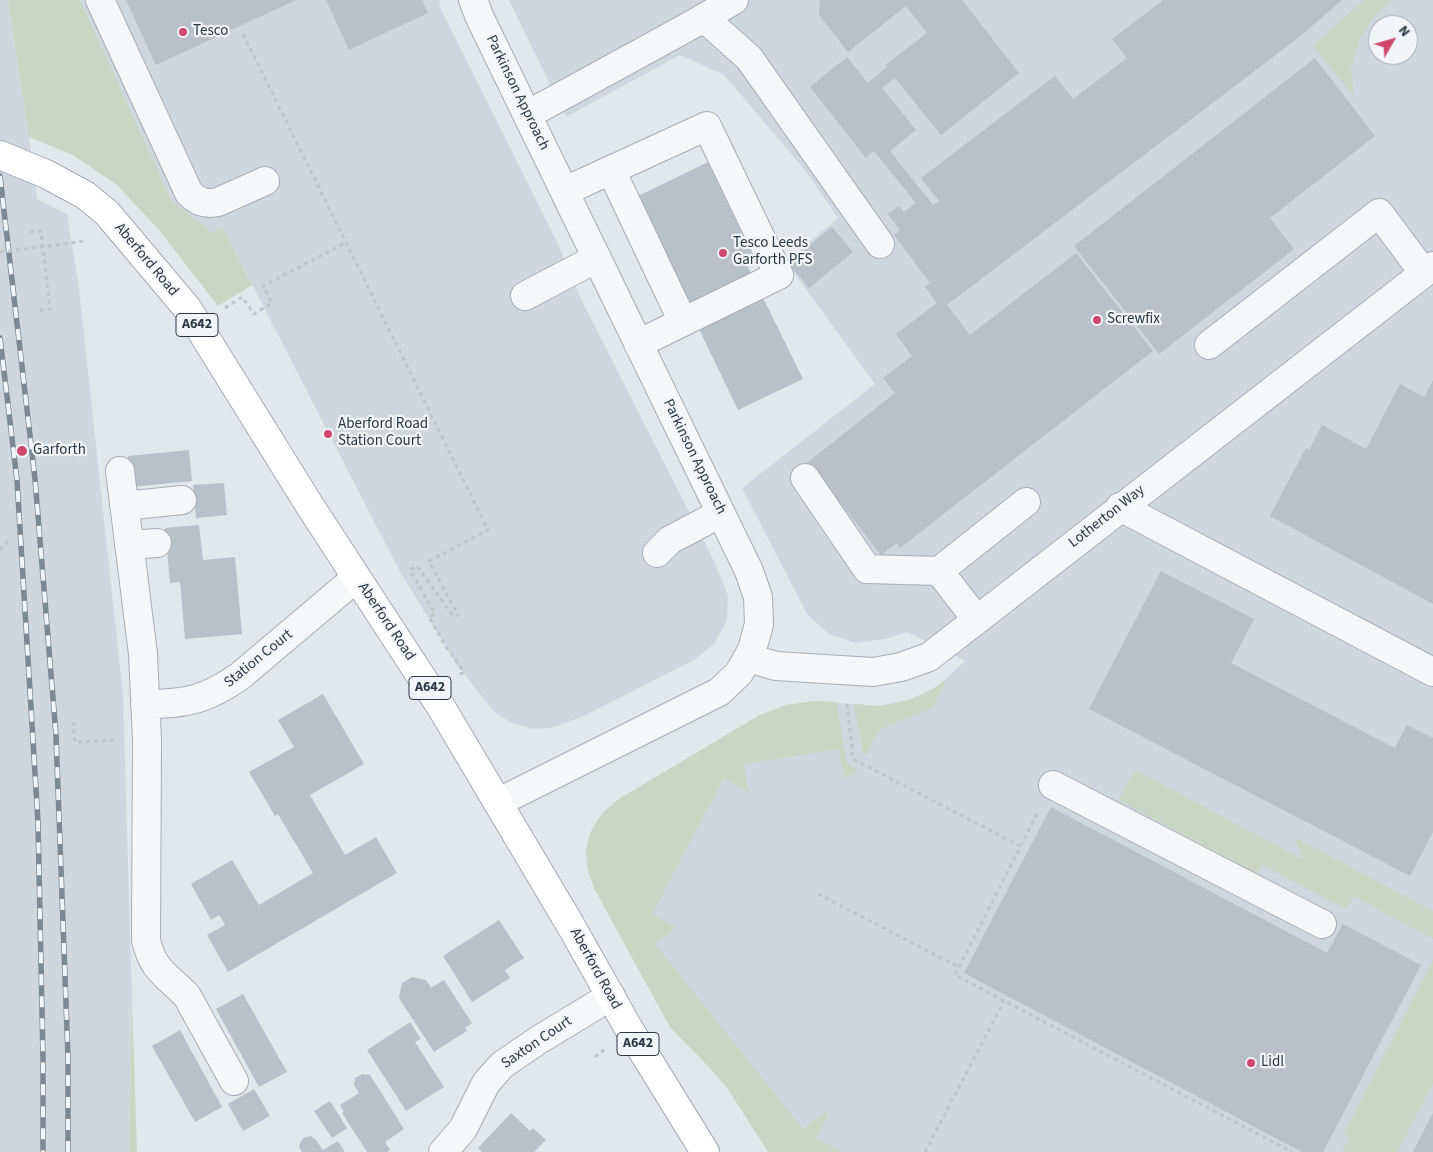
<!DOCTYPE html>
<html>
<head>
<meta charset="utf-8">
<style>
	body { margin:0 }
	#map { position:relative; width:1433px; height:1152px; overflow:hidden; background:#e2e7eb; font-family:"Source Sans 3",sans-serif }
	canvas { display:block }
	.north { position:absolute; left:1368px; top:15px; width:50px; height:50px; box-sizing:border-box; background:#f2f5f8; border:1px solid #a2a9b0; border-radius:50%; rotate:52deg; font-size:14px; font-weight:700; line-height:20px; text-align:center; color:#2a3643 }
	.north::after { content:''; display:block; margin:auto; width:18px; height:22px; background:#d0466d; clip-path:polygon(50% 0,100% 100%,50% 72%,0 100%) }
</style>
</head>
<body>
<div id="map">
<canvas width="1433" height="1152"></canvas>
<div class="north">N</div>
</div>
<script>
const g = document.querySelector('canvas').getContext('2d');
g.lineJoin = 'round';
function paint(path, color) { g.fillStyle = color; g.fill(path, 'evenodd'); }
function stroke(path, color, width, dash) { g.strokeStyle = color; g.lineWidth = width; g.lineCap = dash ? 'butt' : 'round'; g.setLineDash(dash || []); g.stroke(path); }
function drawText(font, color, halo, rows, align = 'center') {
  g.font = font + ' "Source Sans 3",sans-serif'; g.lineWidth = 4.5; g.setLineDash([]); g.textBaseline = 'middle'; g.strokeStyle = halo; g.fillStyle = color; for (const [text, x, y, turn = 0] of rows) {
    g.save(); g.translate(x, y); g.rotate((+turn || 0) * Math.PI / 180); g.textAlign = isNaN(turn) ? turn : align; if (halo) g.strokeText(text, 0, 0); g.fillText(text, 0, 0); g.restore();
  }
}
const built = new Path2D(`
	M0,0h8l21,137 8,62 30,15 12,74 44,407 9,302 -3,155h-129z
	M80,0h359l1,7 118,237 21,51 136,268 13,33 -1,25 -13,23 -20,16 -108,55 -34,13 -20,1 -20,-6 -18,-11 -37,-47 -58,-95 -176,-342 -11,6 -41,-34z
	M509,0h924v1152h-665l-40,-63 -18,-21 -40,-41 -76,-139 -7,-20 -1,-19 6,-20 11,-17 16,-13 139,-83 28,-11 30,-4 61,5 31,-6 29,-13 28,-26 -58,-29 -22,7 -29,4 -27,-9 -22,-20 -65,-126 133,-104 -89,-122 52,-44 -33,-48 -81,-95 -44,-20 -114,62zM1378,25h30v30h-30z`);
const green = new Path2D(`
	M8,0h72l91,200 41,33 11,-5 29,57 -34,21 -59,-76 -42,-45 -44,-30 -44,-18z
	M1364,0h27l-16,15 -16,26 -8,27 3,28 -41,-50z
	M943,681l2,2 -12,24 -54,23 -13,25 -3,-2 -9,-49c7,0 16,2 23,2 22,-1 50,-10 66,-25z
	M816,701l20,1 11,62 11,6 -6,5 -8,2 -5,-28 -95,15 4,27 -24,-13 -72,136 24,13 -21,17 148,185 22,-17 3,2 -12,24 27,14h-75l-40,-63 -18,-21 -40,-41 -76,-139c-14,-40 -9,-62 25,-89l139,-83 28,-11z
	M1135,770l169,90 -10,-23 139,74v28l-79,-43 -8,13 -84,-44 -5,9 -138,-74z
	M1433,960v124l-36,68h-55l8,-15 -6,-3z
	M132,997l5,155h-8z`);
const building = new Path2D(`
	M126,0h170l-140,65z
	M326,0h96l6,13 -79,37z
	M820,0h142l57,73 -78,62 -46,-57 -13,10 34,42 -26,21 43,54 6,-4 -18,-23 134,-102 18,23 54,-41 -15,-19 51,-39h179l-44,38 -351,267 23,30 106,-82 77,98 -253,197 -3,-5 -16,12 -73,-93 87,-69 -12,-15 29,-22 -16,-22 41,-31 -12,-16 5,-4 -36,-48 6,-5 -12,-16 11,-8 5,6 12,-9 -42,-52 -8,7 -56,-71 37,-30 21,26 19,-16 -2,-2 42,-32 -21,-27 -58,46 -29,-37z
	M1315,58l60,78 -105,82 24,31 -135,105 -85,-108z
	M708,162l48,101 -8,4 55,112 -65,31 -54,-112 -66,-92z
	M832,227l21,25 -44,36 -21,-25z
	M1433,380v224l-163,-88 36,-68 3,2 13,-25 44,24 34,-65 24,13z
	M189,450l3,31 -61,6 -3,-31z
	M224,483l3,32 -31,3 -3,-33z
	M199,525l4,35 32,-3 7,77 -57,5 -5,-57 -10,1 -5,-55z
	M1161,571l93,48 -23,44 164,85 12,-23 26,13v94l-23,44 -321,-167z
	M323,694l41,70 -54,31 35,60 31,-18 21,36 -169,99 -21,-37 18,-10 -6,-10 -8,5 -20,-36 41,-24 27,45 54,-32 -35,-59 -3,2 -26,-44 45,-25 -16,-27z
	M1051,807l276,146 16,-29 78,41 -98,187h-21l-338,-179z
	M499,920l25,38 -19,12 5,8 -38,24 -29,-46z
	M412,977l14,3 5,8 13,-8 28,43 -7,5 2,3 -33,21 -35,-54 3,-15z
	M243,994l44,78 -28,15 -43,-78z
	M410,1022l11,17 -6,3 29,45 -38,24 -39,-61z
	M180,1030l42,77 -27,15 -43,-76z
	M362,1074l8,1 34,54 -19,13 5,8 -3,2h-20l-25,-39 2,-1 -4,-7 19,-12 -5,-8 1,-7z
	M254,1089l16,27 -27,15 -15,-27z
	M330,1101l17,27 -15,10 -18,-27z
	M511,1113l19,18 3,-3 13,12 -12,12h-52l-4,-4z
	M1433,1113v39h-20z
	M311,1136l5,4 7,10 15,-9 7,11h-43l-3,-5 2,-6 4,-4z`);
const path = new Path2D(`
	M243,34l245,496 -59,31 29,54 -4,2 -37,-51 -7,4 25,44 -6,3 16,28 19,27 -5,3
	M30,232l11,-1 9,78 -10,1
	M225,308l17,-11 12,17 18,-11 -9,-17 82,-43
	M0,550l8,-9
	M847,704l6,55 167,87
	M75,722l-2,3 2,17 39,-2
	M1037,814l-82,161 337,177
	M818,894l141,73
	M595,1057l9,-7
	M925,1152l79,-151`);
const minor = new Path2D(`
	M100,0l89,193c9,9 17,12 29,9l47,-21
	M473,0l7,18 269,553 9,26 1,27 -7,26 -13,23 -20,19 -220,110
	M704,18l45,40 131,186
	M527,115l168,-92 39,-23
	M611,170l72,152
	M565,191l142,-65 63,131 9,18 -141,69
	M525,296l72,-38
	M1209,345l170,-132 45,60
	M120,471l23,183 4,86 -1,200c7,31 21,35 41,56l47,85
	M805,478l62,91 72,2 87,-69
	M124,506l58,-6
	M1120,507l313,165
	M129,545l28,-2
	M657,553l13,-13 51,-27
	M939,571l38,49
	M748,658l28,8 97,6 28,-5 28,-10 504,-391
	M145,704c41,0 61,-4 95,-28l116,-98
	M1053,785l269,139
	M443,1152l20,-23 23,-46 16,-18 35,-24 74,-45`);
const major = new Path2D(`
	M0,155l46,19 39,21 22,18 80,95 123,198 131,201 130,219 58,103 76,123`);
const rail = new Path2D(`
	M0,176l35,303 21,256 12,322v95
	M0,338l17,142 21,342 5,236v94`);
const pathBridge = new Path2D(`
	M0,252l86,-11`);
const markers = [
	[183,32,5,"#d0466d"],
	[723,253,5,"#d0466d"],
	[1097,320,5,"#d0466d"],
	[328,434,5,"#d0466d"],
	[22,451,6,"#d0466d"],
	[1251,1063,5,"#d0466d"]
];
const shields = [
	[197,325,42],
	[430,688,42],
	[638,1044,42]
];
const shieldNames = [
	["A642",197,325],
	["A642",430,688],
	["A642",638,1044]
];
const poiNames = [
	["Tesco",193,32],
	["Tesco Leeds",733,244],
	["Garforth PFS",733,261],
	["Screwfix",1107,320],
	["Aberford Road",338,425],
	["Station Court",338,442],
	["Garforth",33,451],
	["Lidl",1261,1063]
];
const streetNames = [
	["Parkinson Approach",517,93,64],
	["Aberford Road",146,260,50],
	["Parkinson Approach",694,457,64],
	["Lotherton Way",1107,517,-38],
	["Aberford Road",386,622,56],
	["Station Court",259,659,-39],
	["Aberford Road",595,969,61],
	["Saxton Court",537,1043,-34]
];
paint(built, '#d0d6dd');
paint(green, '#cad5c3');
paint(building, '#b9c0c8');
stroke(minor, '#a7aeb5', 30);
stroke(major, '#a1acb7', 30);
stroke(path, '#c0c5ca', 3, [4, 4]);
stroke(minor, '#f5f7f9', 28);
stroke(major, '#fff', 28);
stroke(rail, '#7b8895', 5.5);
stroke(rail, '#f2f5f8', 4, [11]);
stroke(pathBridge, '#c0c5ca', 3, [4, 4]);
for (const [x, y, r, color] of markers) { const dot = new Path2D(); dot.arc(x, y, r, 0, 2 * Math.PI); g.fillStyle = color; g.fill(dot); stroke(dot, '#f2f5f8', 2); }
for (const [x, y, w] of shields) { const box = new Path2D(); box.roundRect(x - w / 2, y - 11.5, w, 23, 4); g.fillStyle = '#f2f5f8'; g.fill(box); stroke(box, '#2a3643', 1); }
drawText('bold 14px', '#2a3643', null, shieldNames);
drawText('15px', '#2a3643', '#f2f5f8', poiNames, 'left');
drawText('15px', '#2a3643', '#f2f5f8', streetNames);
</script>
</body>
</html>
